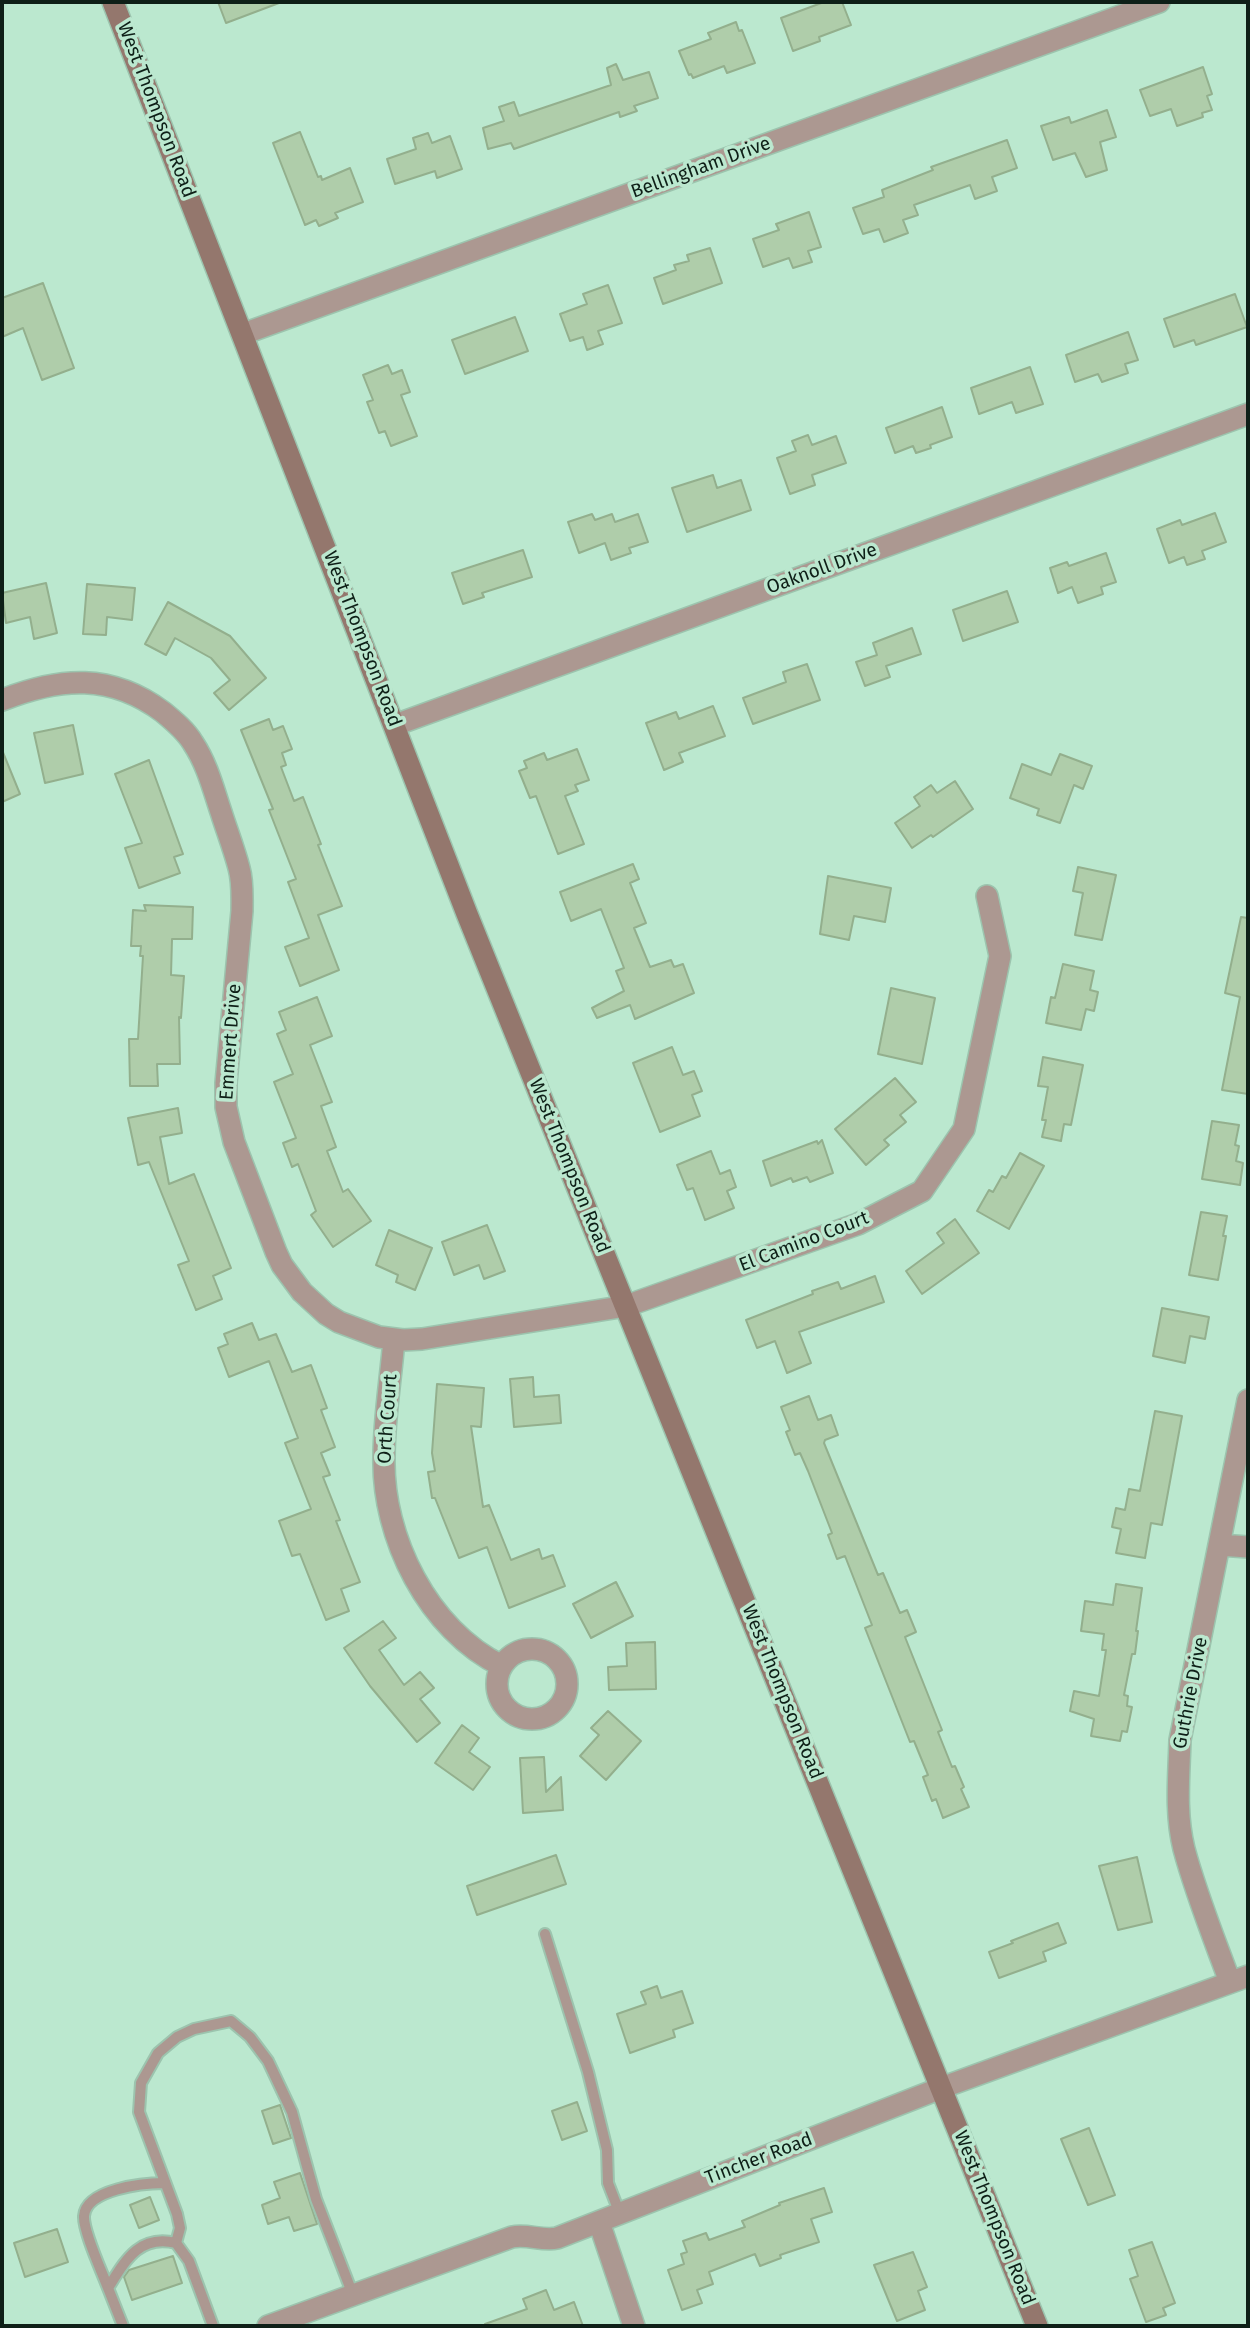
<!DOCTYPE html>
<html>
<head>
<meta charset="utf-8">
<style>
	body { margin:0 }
	#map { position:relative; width:1250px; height:2328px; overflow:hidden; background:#bbe8cf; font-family:"Fira Sans",sans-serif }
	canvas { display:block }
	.frame { position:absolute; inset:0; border:4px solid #0e1f17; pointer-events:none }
</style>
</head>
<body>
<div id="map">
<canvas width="1250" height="2328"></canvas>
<div class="frame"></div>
</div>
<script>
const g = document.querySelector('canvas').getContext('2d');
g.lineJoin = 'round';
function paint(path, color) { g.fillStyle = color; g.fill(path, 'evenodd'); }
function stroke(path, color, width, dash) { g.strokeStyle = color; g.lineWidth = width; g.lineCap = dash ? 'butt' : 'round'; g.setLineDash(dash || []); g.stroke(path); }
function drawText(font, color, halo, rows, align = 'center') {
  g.font = font + ' "Fira Sans",sans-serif'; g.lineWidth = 7; g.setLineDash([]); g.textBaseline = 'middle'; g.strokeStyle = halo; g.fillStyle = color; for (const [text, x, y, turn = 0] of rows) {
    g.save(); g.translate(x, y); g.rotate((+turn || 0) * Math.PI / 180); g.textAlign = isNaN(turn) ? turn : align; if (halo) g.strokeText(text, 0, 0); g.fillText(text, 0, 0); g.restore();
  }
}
const building = new Path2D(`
	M218,2h61v1l-53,20z
	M824,2h18l9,23 -32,12 1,4 -27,10 -12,-33z
	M736,22l3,9 3,-1 13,33 -28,10 -3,-7 -31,12 -2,-4 -2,1 -10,-24 32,-12 -3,-6z
	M616,64l7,16 26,-8 9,26 -24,8 3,5 -17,6 -1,-5 -105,37 -3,-6 -23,6 -5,-21 21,-7 -5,-14 15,-5 5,14 92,-31 -4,-17z
	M1203,67l9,27 -5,2 5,14 -10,3 1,4 -26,9 -6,-17 -21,7 -10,-26z
	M1107,110l9,27 -16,5 7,28 -21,7 -11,-24 -22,7 -12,-34 28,-9 2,6z
	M300,132l18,45 3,-1 1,4 28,-12 13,34 -28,11 3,5 -19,8 -3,-6 -11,5 -32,-82z
	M428,133l4,10 18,-7 12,33 -25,9 -2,-7 -40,13 -8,-25 29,-10 -3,-11z
	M1007,140l10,28 -25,9 5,14 -22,8 -5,-14 -56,20 4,10 -15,5 5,13 -24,9 -5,-13 -16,5 -10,-26 31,-11 -2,-7 51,-20 -2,-3z
	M809,212l12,35 -13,4 4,11 -19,6 -4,-10 -26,9 -10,-28 26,-9 -3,-6z
	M710,248l12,35 -59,21 -9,-26 22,-8 -2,-5 15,-4 -2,-6z
	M43,283l31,85 -32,12 -19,-52 -21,9v-39z
	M608,285l14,38 -24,8 5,13 -16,6 -4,-13 -13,4 -10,-27 27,-10 -4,-10z
	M1235,294l12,33 -51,18 -2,-5 -20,7 -10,-28z
	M515,317l13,34 -63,23 -13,-34z
	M1128,332l10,28 -13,4 3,9 -26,9 -4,-8 -23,8 -9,-27z
	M388,365l4,9 10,-4 8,22 -9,3 16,41 -26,10 -6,-15 -6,2 -12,-31 6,-2 -10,-25z
	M1030,367l13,37 -27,9 -4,-11 -33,12 -8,-26z
	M942,407l10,30 -22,8 1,3 -15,5 -3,-7 -18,7 -9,-25z
	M808,435l4,10 24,-9 10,27 -34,12 3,10 -25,9 -13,-36 19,-7 -4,-10z
	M713,475l4,13 24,-8 10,30 -64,22 -15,-44z
	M1215,513l11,29 -24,9 3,8 -18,6 -3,-8 -15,6 -12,-34 23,-9 2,5z
	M592,514l3,6 17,-6 3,8 23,-8 10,28 -19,6 2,5 -20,7 -6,-17 -26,10 -11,-31z
	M523,550l9,27 -50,16 2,4 -21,7 -11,-31z
	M1106,553l10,29 -15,5 2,7 -25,9 -6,-16 -14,6 -8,-25 17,-6 2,4z
	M46,583l11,50 -23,6 -4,-22 -24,6 -4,-30z
	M87,584l48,4 -3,32 -25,-3 -1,18 -23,-1z
	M1007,591l11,31 -55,19 -10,-31z
	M168,602l62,34 36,42 -37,32 -15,-17 16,-13 -19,-22 -36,-20 -9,17 -21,-11z
	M912,628l9,26 -35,12 4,11 -25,9 -9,-24 21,-7 -4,-12z
	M807,664l13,36 -67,24 -10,-26 43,-16 -3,-10z
	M713,706l12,30 -46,17 4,9 -19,8 -18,-47 30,-11 3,7z
	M269,719l4,11 10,-4 9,23 -10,4 4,12 -5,2 13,34 9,-4 18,47 -3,1 24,61 -24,9 21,55 -39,16 -15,-39 24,-9 -21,-56 8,-3 -27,-69 4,-1 -32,-79z
	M73,725l10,49 -38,9 -11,-50z
	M577,749l12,31 -14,5 3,6 -13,5 19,48 -26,10 -22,-58 -6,2 -11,-27 8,-3 -3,-7 20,-8 3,7z
	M2,750l18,44 -18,8z
	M1060,754l32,12 -9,23 -9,-4 -14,38 -23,-8 2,-6 -29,-11 12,-34 29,11z
	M149,760l34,94 -9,3 6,16 -41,15 -14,-40 17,-5 -27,-69z
	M955,781l18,28 -40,28 -2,-2 -19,13 -17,-25 25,-17 -6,-9 17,-12 6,8z
	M633,864l6,15 -9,4 16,40 -12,5 16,39 21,-7 3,7 9,-3 11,29 -59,26 -5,-14 -33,13 -5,-10 32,-17 -8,-20 8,-3 -23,-59 -30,12 -11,-29z
	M1078,867l38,8 -14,65 -27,-5 8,-42 -10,-2z
	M828,876l63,12 -6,34 -31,-6 -5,24 -29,-6z
	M144,905l49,2 -1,32h-20l-1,36 13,1 -3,42 -2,-1 1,47h-23l1,22h-28l-1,-47h9l5,-83h-3l1,-10h-10l2,-36 13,1z
	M1241,917l7,1v176l-26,-4 18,-93 -15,-4z
	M1063,964l31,7 -4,19 8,2 -4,19 -8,-2 -5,21 -35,-7 5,-26 4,1z
	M891,988l44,10 -13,66 -44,-10z
	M317,997l15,39 -22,9 22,57 -11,4 15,41 -9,4 16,41 5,-3 23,32 -38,26 -22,-32 5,-4 -18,-47 -6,3 -9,-24 13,-5 -22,-56 19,-8 -16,-40 9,-4 -7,-18z
	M672,1047l11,28 11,-4 8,20 -10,4 8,21 -40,16 -27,-69z
	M1043,1057l40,8 -12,60 -7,-1 -3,17 -19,-4 4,-17h-4l6,-33 -10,-1z
	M895,1078l21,24 -16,13 6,7 -22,18 5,5 -23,20 -31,-36z
	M178,1108l4,25 -22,4 9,47 25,-10 37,94 -18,8 9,23 -26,11 -18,-45 11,-4 -40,-99 -11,3 -10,-47z
	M1212,1121l27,4 -4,20 4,1 -3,15 7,2 -3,22 -38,-6z
	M822,1140l11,33 -23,9 -3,-5 -14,5 -2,-4 -20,8 -8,-25 54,-20 1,3z
	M711,1151l9,23 10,-4 6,17 -9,4 7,17 -29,12 -12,-32 -6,2 -10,-25z
	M1020,1153l24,13 -35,63 -32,-18 12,-21 4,2 9,-16 4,2z
	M1201,1212l26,4 -4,20h3l-8,44 -29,-5z
	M955,1219l24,34 -57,41 -16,-23 38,-28 -7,-10z
	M487,1225l18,46 -21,8 -5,-14 -25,10 -12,-33z
	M389,1230l43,18 -17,42 -19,-8 2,-7 -22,-10z
	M875,1276l9,26 -85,30 12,31 -24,10 -12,-32 -18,7 -11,-28 67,-26 -1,-3 26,-9 3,7z
	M1162,1308l47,9 -4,22 -15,-3 -5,27 -32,-7z
	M252,1323l7,17 17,-6 16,38 19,-7 16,43 -6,2 14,37 -14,6 9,22 -7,2 17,43 -4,1 24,61 -19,7 8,22 -23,9 -26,-66 -8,2 -13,-35 32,-12 -26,-66 13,-5 -29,-77 -40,16 -11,-29 10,-4 -4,-10z
	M533,1377l1,20 25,-2 2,28 -47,4 -4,-48z
	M437,1384l47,4 -3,39 -10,-1 12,81 6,-2 22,55 28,-11 3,10 11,-4 12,31 -56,22 -22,-61 -28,11 -24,-60h-3l-4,-26 7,-1 -3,-18z
	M809,1396l9,24 13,-5 7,20 -13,5 -1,3 54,132 5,-2 17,40 7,-3 9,22 -11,5 37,93 -4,2 14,35 3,-1 9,21 -3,2 8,18 -26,11 -7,-19 -4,2 -9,-24 5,-2 -14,-34 -4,1 -45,-114 7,-3 -27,-69 -8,3 -9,-24 4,-2 -24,-62 -8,-18 -5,2 -9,-23 4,-2 -9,-23z
	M1155,1411l27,5 -20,109 -11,-2 -6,35 -29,-5 5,-24 -9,-2 4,-19 9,2 4,-21 11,2z
	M616,1582l17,34 -42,22 -18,-34z
	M1116,1584l26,4 -6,43h2l-3,23h-3l-8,41 4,1 -1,10 5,1 -5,25 -5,-1 -2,10 -29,-5 3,-17 -24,-8 4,-20 25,5 7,-46h-4l2,-16 -23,-3 4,-30 28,4z
	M383,1621l13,17 -17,12 25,35 16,-13 14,16 -14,11 20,24 -23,19 -47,-56 -26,-38z
	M655,1642l1,47 -47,1 -1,-23 19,-1 -1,-23z
	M608,1711l33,30 -35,39 -26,-24 19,-21 -8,-7z
	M462,1725l17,13 -10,14 21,15 -17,23 -38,-27z
	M544,1757l2,35 15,-15 2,33 -40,3 -3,-55z
	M556,1855l10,29 -89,31 -10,-29z
	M1137,1857l15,65 -34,8 -19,-64z
	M1058,1923l8,20 -23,9 3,9 -47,17 -10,-26 24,-9 -2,-2z
	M657,1986l4,12 21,-7 11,32 -20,7 2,7 -45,16 -13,-39 29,-10 -5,-12z
	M577,2102l10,29 -25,9 -10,-29z
	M280,2105l11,33 -18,6 -11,-33z
	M1089,2128l26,67 -27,10 -27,-66z
	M300,2173l17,51 -23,7 -5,-14 -21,7 -6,-19 18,-7 -6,-16z
	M824,2188l8,24 -21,7 8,23 -39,13 1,3 -21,8 -5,-12 -46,18 4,12 -16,6 5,13 -20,7 -14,-40 16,-6 -3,-10 6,-2 -4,-11 23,-8 3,7 36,-13 -3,-6 38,-16 -1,-2z
	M150,2197l9,23 -20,8 -9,-23z
	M57,2229l11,33 -43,15 -11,-34z
	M1152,2242l23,61 -12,5 3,7 -20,7 -16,-43 8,-3 -9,-26z
	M913,2252l14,35 -9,4 7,19 -28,11 -23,-56z
	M173,2256l9,27 -50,17 -8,-23 5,-7z
	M546,2290l8,20 20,-8 9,24h-98v-2l42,-15 -4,-10z`);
const service = new Path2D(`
	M545,1934l43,138 19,78 1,33 12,31
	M176,2243l4,-15 -3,-14 -38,-102 2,-29 17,-30 19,-16 17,-8 37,-8 19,16 18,24 24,51 24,87 37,96
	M108,2288c-6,-16 -25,-57 -24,-72 2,-27 60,-33 80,-33
	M123,2326l-15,-38c17,-27 31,-54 68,-45l13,18 24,65`);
const minor = new Path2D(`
	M243,334l916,-332
	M2,700c58,-23 109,-27 161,12 11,9 23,19 30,31 14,21 20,45 28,69 6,19 13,37 18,56 4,14 3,29 3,43l-16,172v24l8,35 42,110 6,13 20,27 24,22 13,8 40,15 24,3 19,-1 204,-33 232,-82 64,-33 42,-62 36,-173 -13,-60
	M395,725l853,-311
	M394,1339c-3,39 -10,79 -10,118 -2,80 44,173 118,209
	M1220,1545l28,2
	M497 1684a35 35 0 1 1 70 0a35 35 0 1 1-70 0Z
	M1230,1982c-16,-44 -34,-88 -46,-133 -9,-36 -5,-73 -4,-109l68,-340
	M599,2222l35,104
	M268,2326l244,-89c16,-3 30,4 45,1l384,-150 307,-112`);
const secondary = new Path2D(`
	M113,2l354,912 570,1412`);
const streetNames = [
	["West Thompson Road",156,110,69],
	["Bellingham Drive",701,168,-20],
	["Oaknoll Drive",822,569,-20],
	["West Thompson Road",362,639,69],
	["Emmert Drive",231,1042,-86],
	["West Thompson Road",569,1166,68],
	["El Camino Court",804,1242,-21],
	["Orth Court",388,1419,-86],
	["West Thompson Road",782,1692,68],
	["Guthrie Drive",1191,1693,-79],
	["Tincher Road",759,2159,-21],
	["West Thompson Road",994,2218,68]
];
paint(building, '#afcdaa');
stroke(building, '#93af8d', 2);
stroke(service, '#9cc4ae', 14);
stroke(minor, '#9cc4ae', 24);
stroke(secondary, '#9cc4ae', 24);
stroke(service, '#ac9891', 10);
stroke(minor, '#ac9891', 21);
stroke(secondary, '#94776d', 21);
drawText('19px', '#0e1f17', '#bbe8cf', streetNames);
</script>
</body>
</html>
